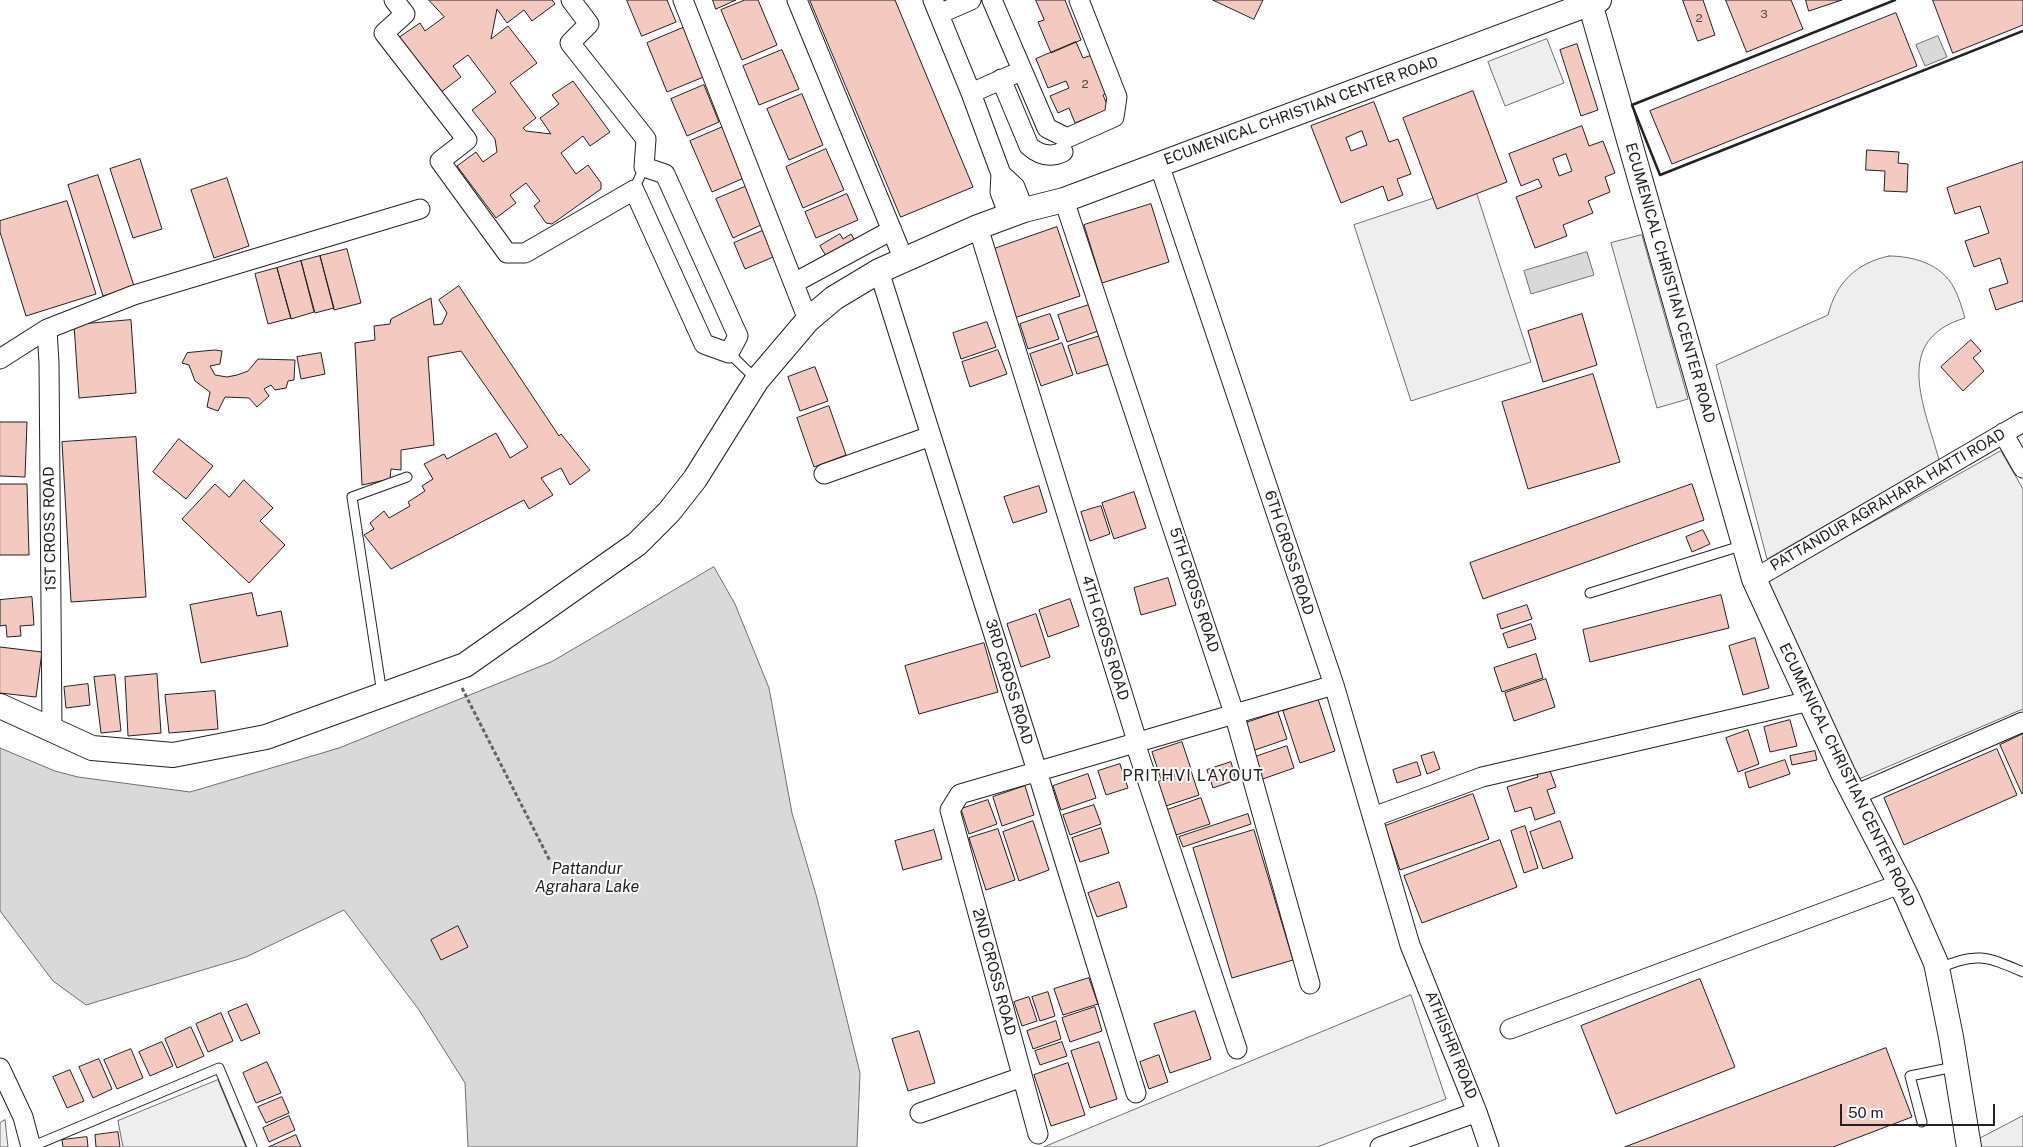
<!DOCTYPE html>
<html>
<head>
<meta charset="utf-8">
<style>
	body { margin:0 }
	#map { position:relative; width:2023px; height:1147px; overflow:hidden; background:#fff; font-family:"Public Sans",sans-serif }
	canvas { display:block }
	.scale { position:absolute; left:1840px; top:1104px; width:155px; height:22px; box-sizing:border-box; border:2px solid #222; border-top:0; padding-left:6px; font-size:15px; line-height:18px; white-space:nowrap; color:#222; -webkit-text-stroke:4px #fff; paint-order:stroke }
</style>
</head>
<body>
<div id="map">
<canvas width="2023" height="1147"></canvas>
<div class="scale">50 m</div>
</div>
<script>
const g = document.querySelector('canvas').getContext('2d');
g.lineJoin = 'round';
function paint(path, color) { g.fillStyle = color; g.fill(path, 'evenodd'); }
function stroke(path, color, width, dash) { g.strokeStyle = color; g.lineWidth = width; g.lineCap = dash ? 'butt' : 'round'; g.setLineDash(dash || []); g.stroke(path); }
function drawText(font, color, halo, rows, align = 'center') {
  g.font = font + ' "Public Sans",sans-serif'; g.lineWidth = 4; g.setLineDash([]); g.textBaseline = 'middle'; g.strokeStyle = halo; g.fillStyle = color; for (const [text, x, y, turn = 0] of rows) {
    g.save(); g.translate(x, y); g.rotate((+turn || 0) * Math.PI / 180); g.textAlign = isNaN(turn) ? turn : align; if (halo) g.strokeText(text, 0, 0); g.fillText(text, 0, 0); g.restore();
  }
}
const green = new Path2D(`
	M1547,39l17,44 -59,23 -17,-44z
	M1474,185l57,177 -120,39 -57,-176z
	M1889,256c24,0 53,8 65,32 5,9 8,20 11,30 -74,22 -40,89 -26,142l-172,99 -51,-194 112,-50c8,-32 28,-52 61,-59z
	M2001,451l22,38v220l-164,70 -93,-197z
	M1411,995l35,104 -129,48h-273z
	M218,1080l28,67h-123l-5,-26z
	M2023,1116v31h-44l-2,-7z
	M5,1120l3,27h-8v-24z`);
const parking = new Path2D(`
	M1642,235l46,164 -31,9 -46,-165z`);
const water = new Path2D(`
	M1938,36l9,21 -22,9 -9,-21z
	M1587,252l7,23 -63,19 -7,-23z
	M714,567l21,37 34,84 23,125 25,85 43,175 -3,74h-389l-3,-64 -46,-73 -75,-100 -98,47 -160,48 -33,-24 -53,-70v-163l55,23 23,6 112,15 149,-44 212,-86z`);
const building = new Path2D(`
	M429,0h123l3,4 -23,17 -8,-11 -17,13 -10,-14 -6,30 17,-13 29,37 -27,20 26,35 -13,10 3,3 25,3 -11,-16 19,-14 -7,-9 21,-14 37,51 -20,14 -7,-10 -22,17 15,21 12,-9 13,18v6l-49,35 -6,-1 -12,-17 6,-5 -14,-18 -16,12 6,8 -20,15 -39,-52 19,-14 7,10 14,-10 -2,-13 -23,-29 24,-18 -28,-37 -15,11 8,11 -25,19 -41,-56 25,-17 5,8 19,-14z
	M627,0h40l9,22 -34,14z
	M713,0h23l-20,9z
	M745,0h13l19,45 -35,15 -21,-50z
	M810,0h85l78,187 -72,30z
	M1036,0h29l16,40 -30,13 -13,-31 6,-2z
	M1213,0h50l-9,19z
	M1683,0h20l12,35 -17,6z
	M1726,0h65l12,29 -56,23z
	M1806,0h36l-33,11z
	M1933,0h90v25l-70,28z
	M1896,13l21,53 -245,98 -22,-53z
	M685,27l21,49 -39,16 -20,-49z
	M1076,42l7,16 9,-3 15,38 -4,2 6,14 -34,14 -6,-15 -11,5 -8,-17 19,-8 -3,-7 -18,7 -12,-29z
	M1577,44l21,66 -17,6 -21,-66z
	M782,50l17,39 -40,16 -16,-39z
	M704,85l15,37 -32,14 -16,-37z
	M1473,91l34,91 -70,27 -34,-91z
	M802,94l21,51 -34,15 -22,-51z
	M1374,102l15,40 9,-3 13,35 -14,5 6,16 -15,6 -5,-15 -42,17 -30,-77zM1362,131l5,14 -16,6 -5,-13z
	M725,126l21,51 -34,15 -22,-51z
	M1582,126l7,20 14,-5 12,32 -10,4 5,15 -22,9 5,12 -30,12 4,11 -32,12 -19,-51 26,-10 -4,-8 -17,7 -12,-32zM1566,154l6,17 -13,5 -6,-17z
	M826,149l18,41 -41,18 -17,-41z
	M1867,150l32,2 -1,11 10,1 -1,28 -23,-1 1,-20 -19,-1z
	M140,159l22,70 -29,9 -23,-69z
	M2023,162v140l-1,-1 -26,9 -7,-21 19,-6 -8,-25 -26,9 -9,-26 24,-8 -9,-27 -25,8 -8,-26z
	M98,175l36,111 -31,10 -35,-111z
	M227,178l22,68 -35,12 -23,-68z
	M747,186l16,38 -30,14 -17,-39z
	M847,194l11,26 -42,18 -11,-26z
	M67,201l29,93 -70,22 -26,-84v-11z
	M1151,204l18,58 -67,21 -18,-58z
	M1057,227l23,69 -66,22 -23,-68z
	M767,229l11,26 -33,14 -11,-26z
	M840,234l3,5 8,-5 7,11 -23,26 -15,-25z
	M347,249l14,54 -27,7 -14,-54z
	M320,256l14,52 -19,5 -14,-52z
	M301,261l13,51 -23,7 -14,-51z
	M277,268l14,50 -23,6 -13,-50z
	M459,286l100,150 2,-2 29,36 -20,15 -9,-17 -20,10 12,17 -24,14 -5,-9 -133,69 -27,-34 10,-6 -4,-6 14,-12 5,7 21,-12 -2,-4 17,-11 -3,-5 11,-7 -9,-15 20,-10 3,5 49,-26 14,25 18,-11 -67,-96 -33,6 6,88 -33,5v20l-10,-1 -1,10 -28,6 -7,-142 20,-3 -1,-14 16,-2 1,-5 40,-21 3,27 8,-1 5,-11 -8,-13z
	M1089,305l9,26 -31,11 -9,-27z
	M1050,314l9,25 -31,10 -8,-25z
	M1582,314l15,51 -54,17 -15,-51z
	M131,320l5,73 -57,5 -5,-73z
	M987,322l9,25 -35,12 -8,-26z
	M1100,336l9,28 -32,10 -9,-28z
	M1971,340l10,11 -8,7 11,13 -21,20 -22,-24z
	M1062,343l11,32 -32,11 -11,-32z
	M215,350l7,1 -2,13 -10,2 5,9 12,2 10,-2 11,-4 10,-12 37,1 -1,20 -6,1 -2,7 -11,2 -4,-5 -7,4 5,7 -12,11 -8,-9 -24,-1 -7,14 -11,-4 3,-15 -15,-11 -6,-16 -7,-2 5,-10z
	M998,350l9,24 -37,13 -8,-25z
	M321,353l4,21 -24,5 -4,-22z
	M815,367l13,34 -28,10 -12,-34z
	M1593,374l27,88 -92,27 -26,-87z
	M829,406l17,49 -32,12 -17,-49z
	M0,422h27l-2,55 -25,-1z
	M136,437l10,160 -75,5 -9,-160z
	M179,439l34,27 -27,33 -33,-27z
	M244,480l29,28 -13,13 25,24 -36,38 -67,-64 33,-35 14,13z
	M0,484h27l2,71h-29z
	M1692,484l12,36 -221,79 -13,-36z
	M1039,486l8,26 -34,11 -9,-26z
	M1134,492l12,36 -32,11 -12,-36z
	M1101,506l9,28 -20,7 -9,-29z
	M1703,530l7,14 -18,8 -6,-15z
	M1168,578l8,27 -35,10 -7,-27z
	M252,593l5,23 24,-5 7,35 -87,17 -11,-58z
	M1721,595l8,33 -139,34 -7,-32z
	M32,597l2,28 -14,1 1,10 -14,1 -1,-12 -6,1v-26z
	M1070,599l9,27 -31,11 -9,-27z
	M1527,605l5,14 -31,10 -4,-14z
	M1036,614l14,43 -29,10 -14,-43z
	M1531,624l5,15 -28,9 -5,-14z
	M1755,638l14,50 -26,7 -14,-49z
	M984,643l14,49 -79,22 -14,-48z
	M0,647l42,5 -6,45 -36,-4z
	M1536,654l7,24 -41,14 -8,-24z
	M157,674l4,59 -33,3 -3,-59z
	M115,675l6,56 -20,2 -7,-56z
	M1546,679l9,28 -41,14 -9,-28z
	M88,684l2,21 -24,3 -2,-21z
	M215,691l3,38 -49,4 -4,-38z
	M1318,699l17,52 -35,12 -17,-52z
	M1278,712l9,27 -35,12 -9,-27z
	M1790,720l7,26 -27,6 -6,-25z
	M1748,730l11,34 -21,8 -12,-34z
	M2023,734v59l-1,1 -22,-49z
	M1182,742l9,27 -30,10 -9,-27z
	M1287,746l7,22 -34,12 -8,-22z
	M1997,749l20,46 -113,50 -20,-47z
	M1815,751l2,9 -25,5 -2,-9z
	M1434,752l6,17 -13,5 -6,-18z
	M1785,760l5,14 -41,14 -4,-15z
	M1231,762l5,18 -23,8 -6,-18z
	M1417,762l4,13 -24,8 -4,-13z
	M1120,764l8,24 -22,7 -8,-24z
	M1549,768l7,19 -9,3 8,23 -20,7 -4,-13 -16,5 -8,-25 31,-10 -2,-5z
	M1191,771l8,24 -33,11 -8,-24z
	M1088,774l8,24 -35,12 -8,-24z
	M1025,786l9,29 -32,11 -9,-29z
	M1473,794l16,45 -89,31 -15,-44z
	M1201,798l9,26 -34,11 -9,-25z
	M988,800l9,24 -28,10 -8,-25z
	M1094,805l7,19 -31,11 -7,-20z
	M1248,814l3,10 -68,23 -4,-10z
	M1033,821l16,49 -30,11 -16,-49z
	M1560,821l13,37 -30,11 -13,-37z
	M1525,826l13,42 -14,5 -13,-42z
	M1101,828l8,25 -29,9 -8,-24z
	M998,829l17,51 -29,10 -17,-52z
	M934,830l8,29 -39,11 -8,-29z
	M1254,830l39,130 -61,18 -39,-130z
	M1500,840l17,47 -95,36 -18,-47z
	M1119,882l8,25 -30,10 -9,-24z
	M458,926l10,21 -27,13 -10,-20z
	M1089,978l9,26 -35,11 -9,-26z
	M1700,979l35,88 -119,47 -35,-88z
	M1048,992l7,24 -15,5 -8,-24z
	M1029,997l8,24 -15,5 -8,-24z
	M247,1004l13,29 -19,8 -13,-29z
	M1095,1007l7,24 -32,11 -8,-24z
	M1195,1011l16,48 -41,14 -16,-49z
	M221,1013l12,28 -25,11 -12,-28z
	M1056,1021l5,18 -28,10 -6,-18z
	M191,1027l13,29 -27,12 -12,-29z
	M919,1031l16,52 -27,8 -16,-52z
	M162,1042l11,24 -23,10 -11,-24z
	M1062,1042l5,14 -27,9 -5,-14z
	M1099,1042l18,57 -27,9 -19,-57z
	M1886,1048l26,69 -79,30h-208z
	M131,1049l12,29 -26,11 -13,-29z
	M1159,1055l9,27 -19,7 -9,-27z
	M99,1059l13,30 -19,9 -14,-31z
	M267,1062l14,31 -25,10 -13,-30z
	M1068,1063l17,52 -34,11 -17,-51z
	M70,1070l14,31 -17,7 -14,-31z
	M282,1097l7,16 -23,10 -8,-16z
	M289,1116l6,14 -26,12 -6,-14z
	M118,1132l2,15h-24l-1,-12z
	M296,1135l5,12h-32z
	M87,1137l1,10h-25l-1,-7z`);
const path = new Path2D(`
	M462,688l88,173`);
const service = new Path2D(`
	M634,190l10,-23
	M729,353l28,27
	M1590,593l154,-48
	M382,694l-30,-197 55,-20
	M1938,969c37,-18 50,-12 85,3
	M1922,1122l-12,-46 44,-9
	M31,1147l188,-79 33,79`);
const minor = new Path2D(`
	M394,0l11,14 -21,19 83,107 -27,21 67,92h18l109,-63 70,154 25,9 9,-17 -73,-162 -21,-7 2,-28 -76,-96 19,-19 -18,-24
	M683,0l125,320
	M797,0l107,260
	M933,0l38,93 30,81
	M992,0l55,128 20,10 47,-21 3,-20 -38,-97
	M939,14l32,-14
	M1001,79l28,67c10,9 21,12 34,6
	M971,93l41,-18
	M1159,164l175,521 76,260 67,167 12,35
	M1064,200l170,513 76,271
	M1009,216l-9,-24 1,-18 14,13 9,23
	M978,227l159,514v8l100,300
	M879,271l158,500 99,322
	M794,283l98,-53
	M47,329l2,34 3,366
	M0,359l47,-30 87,-34 286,-86
	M2003,433l20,35
	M824,474l107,-38
	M1754,579l269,-157
	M1855,795l168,-73
	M1373,817l109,-40 328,-76
	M1510,1029l390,-145
	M0,1068l23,49 8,30
	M920,1113l102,-36
	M1038,1134l-88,-324 10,-16 374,-109
	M1380,1147l97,-35`);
const tertiary = new Path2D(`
	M1590,3l164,576 89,194 64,124 29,66 15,74 18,110
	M0,706l92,42 81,7 93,-18 199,-72 172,-121 32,-32 26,-33 62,-99 51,-60 26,-22 45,-27 99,-44 46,-17 40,-10 535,-200`);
const wall = new Path2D(`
	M1895,0l-263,105 28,70 363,-144`);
const numberNames = [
	["3",1764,14],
	["2",1699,18],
	["2",1085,84]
];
const streetNames = [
	["ECUMENICAL CHRISTIAN CENTER ROAD",1301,111,-20],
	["ECUMENICAL CHRISTIAN CENTER ROAD",1670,283,74],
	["PATTANDUR AGRAHARA HATTI ROAD",1888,500,-30],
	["1ST CROSS ROAD",50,529,-91],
	["6TH CROSS ROAD",1289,553,72],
	["5TH CROSS ROAD",1194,590,72],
	["4TH CROSS ROAD",1105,638,73],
	["3RD CROSS ROAD",1009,682,73],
	["ECUMENICAL CHRISTIAN CENTER ROAD",1847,775,64],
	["2ND CROSS ROAD",994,972,75],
	["ATHISHRI ROAD",1451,1045,68]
];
const neighbourhoodNames = [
	["PRITHVI LAYOUT",1193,776]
];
const waterNames = [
	["Pattandur",587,869],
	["Agrahara Lake",587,887]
];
paint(green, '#eee');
stroke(green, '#6f6f6f', 1);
paint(parking, '#ededed');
stroke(parking, '#6f6f6f', 1);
paint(water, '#d9d9d9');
stroke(water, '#6f6f6f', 1);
paint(building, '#f3c9c0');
stroke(building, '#222', 1);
stroke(service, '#222', 11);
stroke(minor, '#222', 21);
stroke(tertiary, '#222', 26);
stroke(path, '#646464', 3, [4, 2.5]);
stroke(service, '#fff', 9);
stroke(minor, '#fff', 19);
stroke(tertiary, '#fff', 24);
stroke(wall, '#222', 2.5);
drawText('12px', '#564c4a', null, numberNames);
drawText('15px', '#222', '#fff', streetNames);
g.letterSpacing = '1px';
drawText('16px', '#222', '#fff', neighbourhoodNames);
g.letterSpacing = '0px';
drawText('italic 16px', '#222', '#fff', waterNames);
</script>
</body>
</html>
